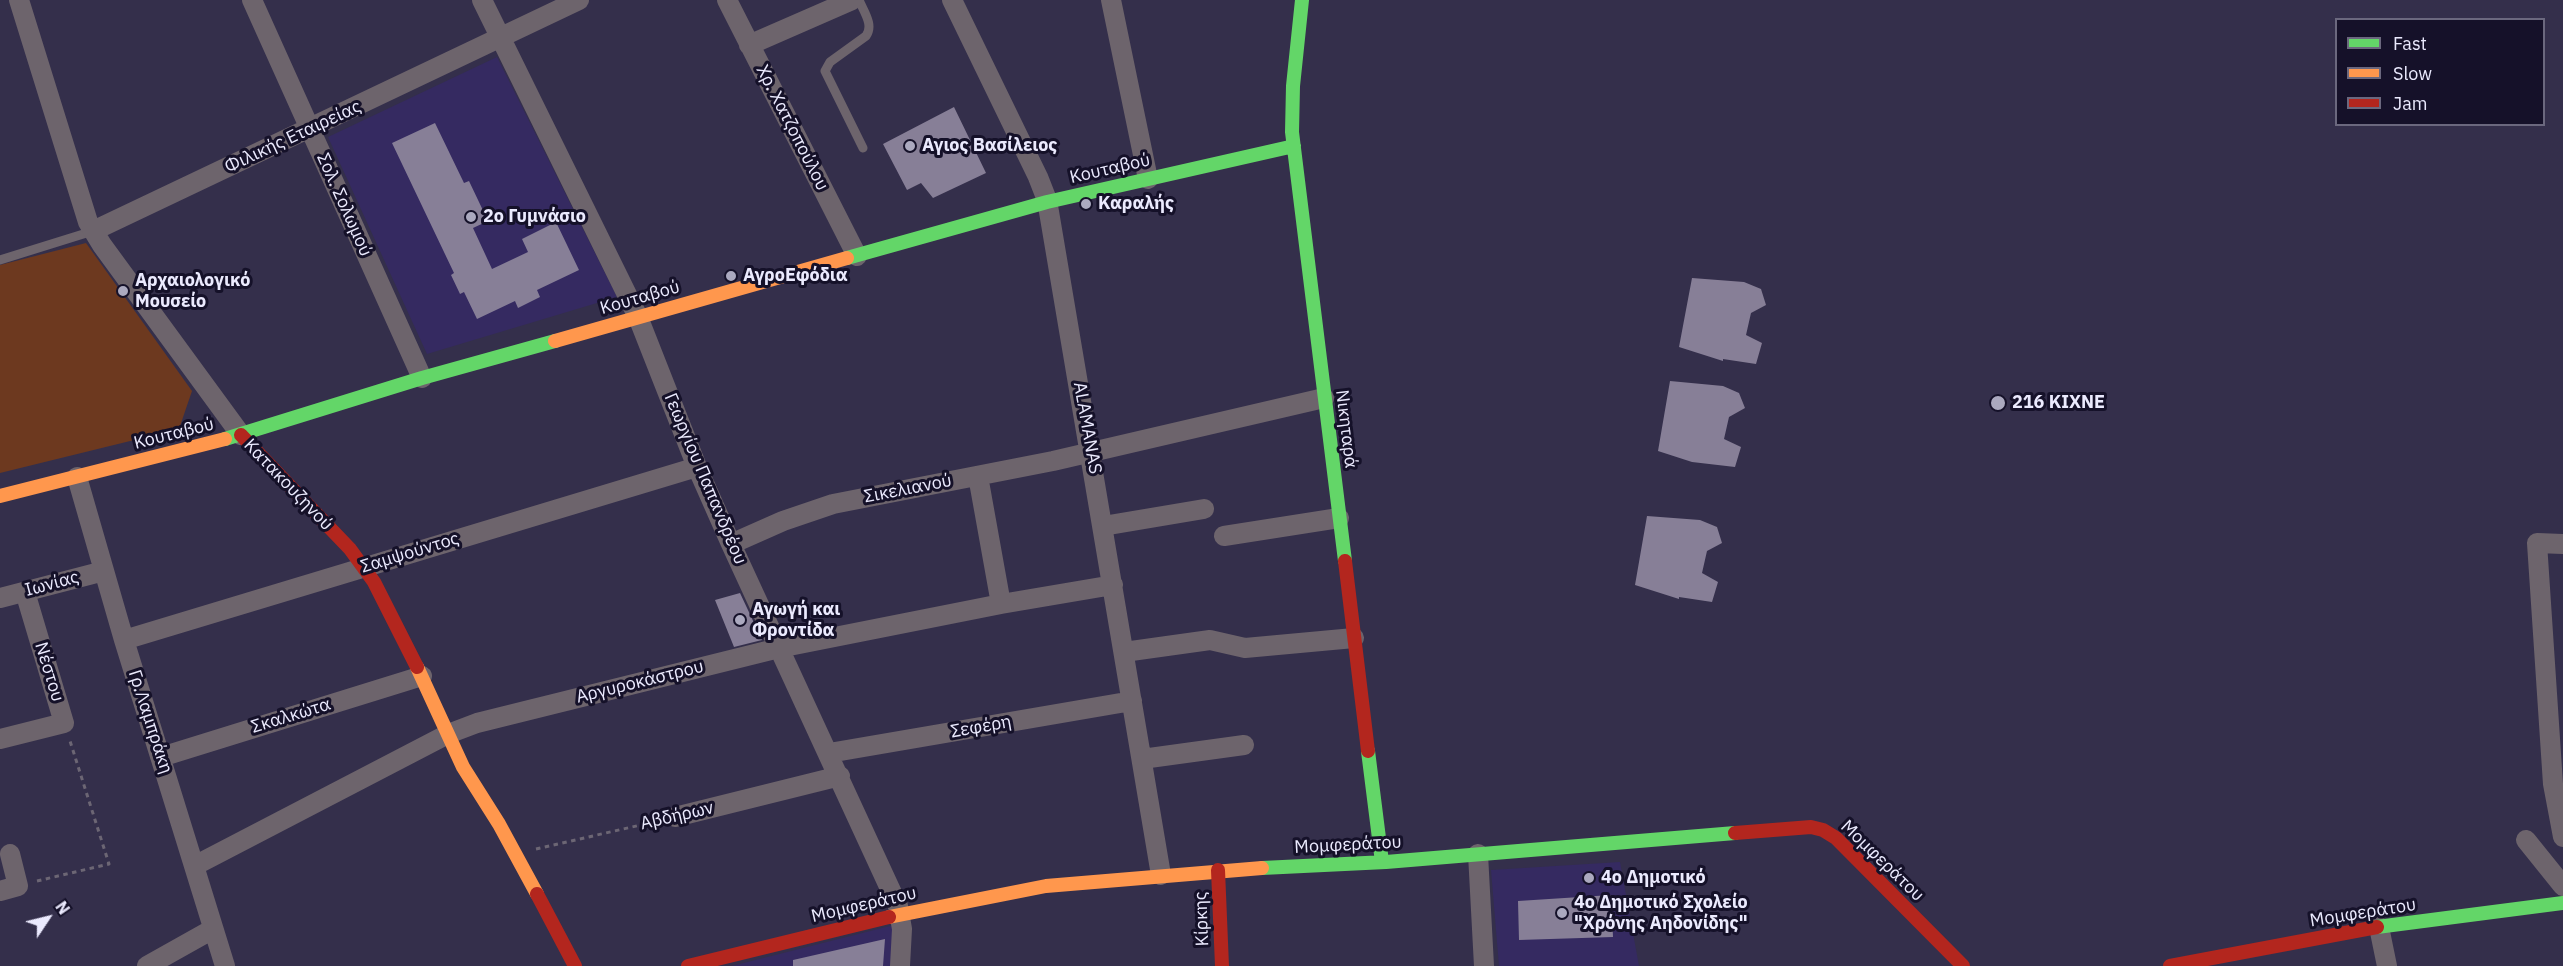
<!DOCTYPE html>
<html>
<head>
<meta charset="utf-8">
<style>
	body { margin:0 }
	#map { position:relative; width:2563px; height:966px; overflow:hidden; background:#342f4b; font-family:"IBM Plex Sans",sans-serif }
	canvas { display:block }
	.legend { position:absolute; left:2335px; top:18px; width:210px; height:108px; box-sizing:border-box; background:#151129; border:2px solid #6b687e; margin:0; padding:8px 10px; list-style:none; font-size:18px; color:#ebeafe }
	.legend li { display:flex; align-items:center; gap:12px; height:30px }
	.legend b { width:30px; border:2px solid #6b687e }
	.north { position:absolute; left:18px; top:888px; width:60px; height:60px; -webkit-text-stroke:4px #151129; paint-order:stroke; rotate:55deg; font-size:16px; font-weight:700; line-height:24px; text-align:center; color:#ebeafe }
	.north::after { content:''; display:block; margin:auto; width:21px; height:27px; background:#ebeafe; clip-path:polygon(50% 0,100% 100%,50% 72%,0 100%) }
</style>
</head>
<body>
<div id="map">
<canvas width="2563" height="966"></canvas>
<ul class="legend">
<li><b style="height:8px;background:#63d668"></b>Fast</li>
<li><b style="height:8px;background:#ff974d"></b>Slow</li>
<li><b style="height:8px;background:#b3261e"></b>Jam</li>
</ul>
<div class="north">N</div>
</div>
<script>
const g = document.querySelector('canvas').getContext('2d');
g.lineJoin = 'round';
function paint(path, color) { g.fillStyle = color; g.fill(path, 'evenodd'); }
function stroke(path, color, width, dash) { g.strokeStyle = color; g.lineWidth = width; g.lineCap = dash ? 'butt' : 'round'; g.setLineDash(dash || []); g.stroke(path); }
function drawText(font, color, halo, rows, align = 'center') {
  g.font = font + ' "IBM Plex Sans",sans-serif'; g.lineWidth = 6; g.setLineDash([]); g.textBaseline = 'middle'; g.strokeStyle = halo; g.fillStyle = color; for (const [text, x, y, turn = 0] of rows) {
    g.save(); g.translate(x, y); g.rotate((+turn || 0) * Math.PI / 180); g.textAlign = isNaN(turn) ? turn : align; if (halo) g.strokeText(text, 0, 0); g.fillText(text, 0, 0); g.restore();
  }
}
const built = new Path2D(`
	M497,57l120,240 -190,57 -99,-217z
	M1620,862l19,104h-140l-8,-96z
	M894,925l-3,41h-159z`);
const green = new Path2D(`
	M86,243l106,148 -13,38 -179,44v-208z`);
const building = new Path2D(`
	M954,107l32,66 -53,25 -12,-15 -14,7 -24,-46z
	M435,123l29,60 5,-2 19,40 -15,7 19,41 36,-17 -6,-13 34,-17 23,48 -42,20 3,7 -22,11 -3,-7 -38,18 -13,-27 -4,2 -9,-19 3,-2 -62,-130z
	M1692,278l52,4 17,7 5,16 -15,8 -5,22 16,8 -6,21 -33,-5v2l-44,-14z
	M1670,381l53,5 16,7 6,15 -16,9 -5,22 17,8 -6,20 -43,-5 -34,-11z
	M1647,516l53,4 17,7 5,16 -15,8 -5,22 16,9 -6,20 -33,-5v2l-44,-14z
	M740,593l22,47 -28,7 -19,-47z
	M1611,895l2,42 -94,3 -1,-39z
	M885,939l-2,27h-90v-6z`);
const path = new Path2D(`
	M536,849l122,-28
	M37,881l72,-17 -39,-123`);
const lane = new Path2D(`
	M859,0c5,12 15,25 7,36l-36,26 -5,9 38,77
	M0,260l93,-29`);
const street = new Path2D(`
	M19,0l69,222 14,23 139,190
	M252,0l170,378
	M482,0l156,317 59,150 34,77 167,362 4,23 -2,37
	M727,0l130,256
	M952,0l86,177 9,23 114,675
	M1111,0l37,179
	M749,45l103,-45
	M93,231l486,-231
	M978,476l23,128
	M77,477l47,163 101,326
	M1103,526l101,-17
	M1224,536l115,-18
	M731,544l52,-23 50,-17 220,-43 271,-63
	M2563,544l-26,-1 16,241 10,53
	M0,598l104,-27
	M124,640l573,-173
	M1124,652l86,-12 35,8 109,-10
	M0,739l64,-16 -39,-131
	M829,753l303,-52
	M161,757l261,-81
	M1142,759l102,-14
	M675,817l165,-41
	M2526,840l37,46
	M1478,854l6,112
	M196,865l252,-131 29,-11 302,-75 222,-44 112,-19
	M0,891l18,-5 -8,-32
	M2379,927l8,39
	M147,966l66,-37`);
const fast = new Path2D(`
	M1302,0l-9,86 -1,46 53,429
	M847,258l200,-56 247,-56
	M225,439l197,-61 133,-37
	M1368,751l14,111
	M1262,868l124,-6 349,-29
	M2377,927l186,-24`);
const slow = new Path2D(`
	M555,341l292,-83
	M0,496l225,-57
	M417,667l46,100 36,57 38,70
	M889,917l157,-31 216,-18`);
const jam = new Path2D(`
	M241,435l109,114 24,33 43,85
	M1345,561l23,190
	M1735,833l76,-6 12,3 13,8 127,128
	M1218,870l4,96
	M537,894l38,72
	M688,966l201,-49
	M2170,966l207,-39`);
const markers = [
	[910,146,6,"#aba9bf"],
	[1086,204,6,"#aba9bf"],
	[471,217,6,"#aba9bf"],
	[731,276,6,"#aba9bf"],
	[123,291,6,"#aba9bf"],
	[1998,403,8,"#aba9bf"],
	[740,620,6,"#aba9bf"],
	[1589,878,6,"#aba9bf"],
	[1562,913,6,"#aba9bf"]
];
const streetNames = [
	["Χρ. Χατζοπούλου",792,128,63],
	["Φιλικής Εταιρείας",293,137,-25],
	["Κουταβού",1110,169,-13],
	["Σολ. Σολωμού",344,205,66],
	["Κουταβού",640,298,-16],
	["ALAMANAS",1087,428,80],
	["Νικηταρά",1346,429,83],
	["Κουταβού",174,434,-14],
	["Γεωργίου Παπανδρέου",705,479,67],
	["Κατακουζηνού",288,485,46],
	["Σικελιανού",908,489,-11],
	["Σαμψούντος",410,553,-17],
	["Ιωνίας",52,584,-15],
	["Νέστου",49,672,73],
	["Αργυροκάστρου",640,682,-14],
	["Σκαλκώτα",291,716,-17],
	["Γρ.Λαμπράκη",150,722,72],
	["Σεφέρη",981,727,-10],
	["Αβδήρων",677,816,-13],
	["Μομφεράτου",1348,845,-3],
	["Μομφεράτου",1882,861,44],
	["Μομφεράτου",864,905,-13],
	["Μομφεράτου",2363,913,-9],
	["Κίρκης",1202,919,-92]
];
const poiNames = [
	["Αγιος Βασίλειος",922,146],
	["Καραλής",1098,204],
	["2ο Γυμνάσιο",483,217],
	["ΑγροΕφόδια",743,276],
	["Αρχαιολογικό",135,281],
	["Μουσείο",135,302],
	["216 ΚΙΧΝΕ",2012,403],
	["Αγωγή και",752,610],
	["Φροντίδα",752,631],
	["4ο Δημοτικό",1601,878],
	["4ο Δημοτικό Σχολείο",1574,903],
	["\"Χρόνης Αηδονίδης\"",1574,924]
];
paint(built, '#352a61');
paint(green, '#6d391f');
paint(building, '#877f97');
stroke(path, '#6c6674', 3, [4.5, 4.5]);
stroke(lane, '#6d646c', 9);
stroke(street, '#6d646c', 20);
stroke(fast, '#63d668', 14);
stroke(slow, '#ff974d', 14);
stroke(jam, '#b3261e', 14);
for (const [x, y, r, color] of markers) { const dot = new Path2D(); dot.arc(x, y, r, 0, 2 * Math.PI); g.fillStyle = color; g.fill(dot); stroke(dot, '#151129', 2); }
drawText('18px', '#ebeafe', '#151129', streetNames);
drawText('bold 18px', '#ebeafe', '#151129', poiNames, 'left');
</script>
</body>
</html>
